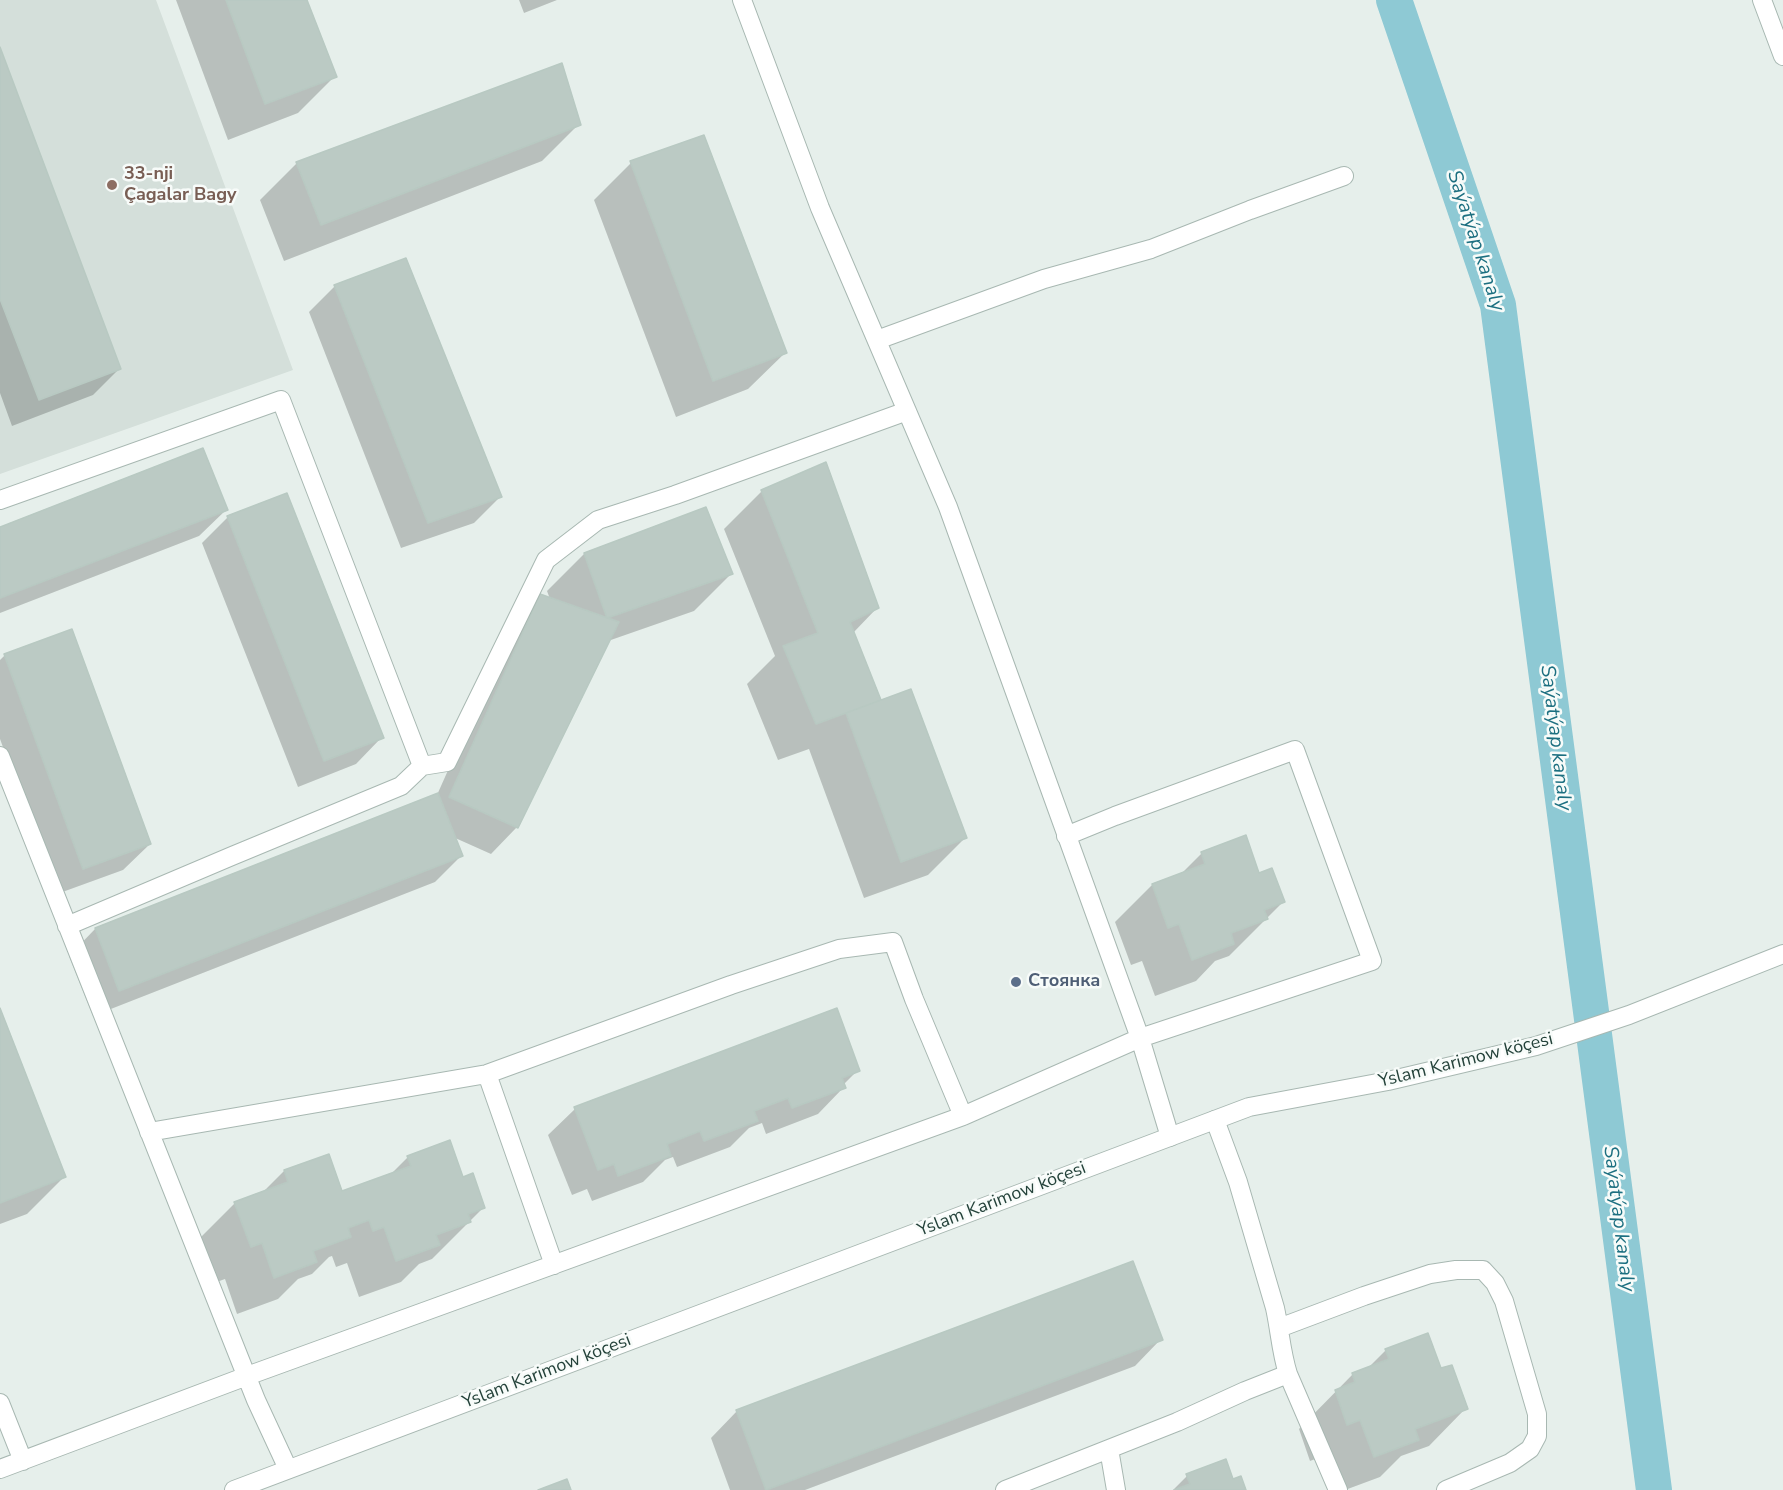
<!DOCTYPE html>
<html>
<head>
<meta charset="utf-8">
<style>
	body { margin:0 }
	canvas { display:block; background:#e6efeb }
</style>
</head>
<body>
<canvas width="1783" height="1490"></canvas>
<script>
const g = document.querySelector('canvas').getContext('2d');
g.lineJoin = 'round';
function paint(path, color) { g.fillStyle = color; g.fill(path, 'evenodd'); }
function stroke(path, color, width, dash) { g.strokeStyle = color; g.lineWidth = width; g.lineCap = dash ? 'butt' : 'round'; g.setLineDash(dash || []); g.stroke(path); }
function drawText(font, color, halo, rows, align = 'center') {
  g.font = font + ' "Nunito Sans",sans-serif'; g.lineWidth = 5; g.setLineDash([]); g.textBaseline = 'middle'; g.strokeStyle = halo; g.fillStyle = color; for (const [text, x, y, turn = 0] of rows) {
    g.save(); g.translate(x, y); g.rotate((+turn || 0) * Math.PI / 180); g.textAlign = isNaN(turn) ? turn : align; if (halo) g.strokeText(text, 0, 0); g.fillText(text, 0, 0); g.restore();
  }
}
const built = new Path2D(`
	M0,0h156l137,370 -293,104z`);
const shadow = new Path2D(`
	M176,0h129l30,76 -37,37 -70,27z
	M519,0h38l-33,13z
	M0,51l119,318 -26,26 -81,31 -12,-33z
	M579,124l-37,37 -258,100 -24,-61 37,-37z
	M631,163l155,189 -38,37 -72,28 -82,-217z
	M335,286l165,211 -26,26 -73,25 -92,-236z
	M825,464l52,144 -24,25 27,69 85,136 -37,37 -64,23 -55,-149 -31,11 -31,-76 28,-28 -51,-127 37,-37z
	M705,509l26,65 -37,37 -86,30 -91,186 -26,27 -38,-17 8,19 -26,26 -342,134 -24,-60 26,-27 342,-134 77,-173 27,-26 9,3 -3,-8 37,-37z
	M226,510l-27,26 -199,77v-85z
	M228,517l154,220 -26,27 -58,23 -96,-244z
	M5,655l145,189 -27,26 -66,24 -57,-155v-79z
	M1202,853l56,21 25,28 -54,54 -14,5 -19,20 -41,15 -13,-35 -11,4 -16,-43 37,-37 29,-11z
	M0,1012l64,165 -37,37 -27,10z
	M858,1070l-15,15 1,2 -26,27 -52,20 -4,-11 -13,5 -19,19 -53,20 -4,-10 -8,3 -22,22 -51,19 -5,-12 -15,6 -24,-60 27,-26z
	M328,1156l13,37 48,-17 19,-19 54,22 22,28 -52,52 -13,5 -18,18 -42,15 -12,-34 -11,4 -4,-11 -3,1 -17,17 -14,5 -20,20 -41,15 -12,-35 -11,4 -16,-43 37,-37 27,-10 22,-22z
	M1161,1339l-26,27 -330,124h-75l-19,-52 26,-27z
	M1386,1350l54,20 26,38 -37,38 -28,10 -21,21 -35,13 -22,-34 -13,5 -11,-32 53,-54 15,-6z
	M1187,1476l45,5 12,9h-71z`);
const canal = new Path2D(`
	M1394,0l104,305 156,1185`);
const building = new Path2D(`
	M226,0h81l30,77 -72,27z
	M0,47l121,322 -82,31 -39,-101z
	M562,63l19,62 -260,100 -25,-63z
	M704,135l83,218 -74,28 -83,-220z
	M406,258l96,239 -74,26 -94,-238z
	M203,448l25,62 -228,88v-71z
	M826,462l53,146 -29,14 31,78 -65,24 -33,-78 35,-13 -57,-143z
	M287,493l97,245 -60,23 -97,-245z
	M706,507l27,67 -126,44 -23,-65z
	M540,594l79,28 -101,206 -69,-31z
	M72,629l79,215 -68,25 -79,-215z
	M911,689l56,149 -66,24 -55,-149z
	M438,793l25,63 -344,135 -24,-63z
	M1246,835l13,38 13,-5 13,34 -21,8 4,9 -37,14 3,11 -42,16 -13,-36 -11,4 -16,-44 53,-20 -4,-12z
	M0,1008l66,169 -66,26z
	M837,1008l23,63 -18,7 4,10 -54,20 -4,-10 -34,13 4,10 -54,20 -4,-10 -33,13 4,12 -53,20 -4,-12 -16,6 -24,-63z
	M450,1140l13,37 10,-4 12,35 -17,6 3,8 -35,13 4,10 -44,16 -12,-34 -11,4 -4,-11 -21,8 3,9 -38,14 4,11 -43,16 -12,-35 -11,4 -17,-45 54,-20 -4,-12 45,-16 13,37 69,-25 -4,-10z
	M1133,1261l30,79 -397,150 -30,-80z
	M1428,1333l13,35 11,-3 16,44 -53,20 4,11 -45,17 -14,-37 -13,5 -12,-35 20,-8 -3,-9 37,-14 -4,-10z
	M1226,1459l7,20 8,-3 5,14h-72l16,-6 -4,-10z
	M567,1479l4,11h-33z`);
const minor = new Path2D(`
	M742,0l78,208 128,299 192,531 30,99
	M877,340l167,-61 107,-30 99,-39 94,-34
	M0,500l281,-100 141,366 -21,20 -169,70 -165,70
	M0,756l256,644 32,69
	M422,766l25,-4 99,-202 52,-40 77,-25 232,-84
	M487,1074l67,191
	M149,1132l338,-58 244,-89 108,-36 54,-7 21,57 49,117 177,-78 232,-77 -77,-211 -180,66 -49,20
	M1279,1328l85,-32 66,-22 26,-4h27l12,13 9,18 33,113v22l-7,13 -20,14 -64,27
	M1288,1374l50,116
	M0,1403l23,58
	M1109,1449l7,41
	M0,1469l247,-93 716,-260
	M1005,1490l172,-68 68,-31 43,-17c-7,-22 -8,-43 -13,-66l-37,-126 -23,-62`);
const tertiary = new Path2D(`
	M1762,0l21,56
	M234,1490l1015,-383 139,-26 148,-35 93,-31 154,-61`);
const markers = [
	[112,185,6,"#8d6e63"],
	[1016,982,6,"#5c6f8a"]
];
const educationNames = [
	["33-nji",124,175],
	["Çagalar Bagy",124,196]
];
const serviceNames = [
	["Стоянка",1028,982]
];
const streetNames = [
	["Yslam Karimow köçesi",1466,1061,-14],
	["Yslam Karimow köçesi",1002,1200,-21],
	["Yslam Karimow köçesi",547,1372,-21]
];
const waterNames = [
	["Saýatýap kanaly",1475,241,72],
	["Saýatýap kanaly",1555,738,83],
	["Saýatýap kanaly",1618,1219,83]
];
paint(built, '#d4dfda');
paint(shadow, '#0003');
stroke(canal, '#8ec9d4', 36);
paint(building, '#bbcac4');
stroke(building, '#b8c9c2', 1.5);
stroke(minor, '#a8b8b2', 20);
stroke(tertiary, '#a8b8b2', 20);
stroke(minor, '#fff', 18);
stroke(tertiary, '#fff', 18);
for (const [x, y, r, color] of markers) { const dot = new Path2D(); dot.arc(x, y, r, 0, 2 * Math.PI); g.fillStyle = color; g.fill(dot); stroke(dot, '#f7fbf9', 2); }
drawText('bold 18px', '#785e54', '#f7fbf9', educationNames, 'left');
drawText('bold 18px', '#4e5e75', '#f7fbf9', serviceNames, 'left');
drawText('18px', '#24423a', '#f7fbf9', streetNames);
drawText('italic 20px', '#1c6f80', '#f7fbf9', waterNames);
</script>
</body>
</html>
